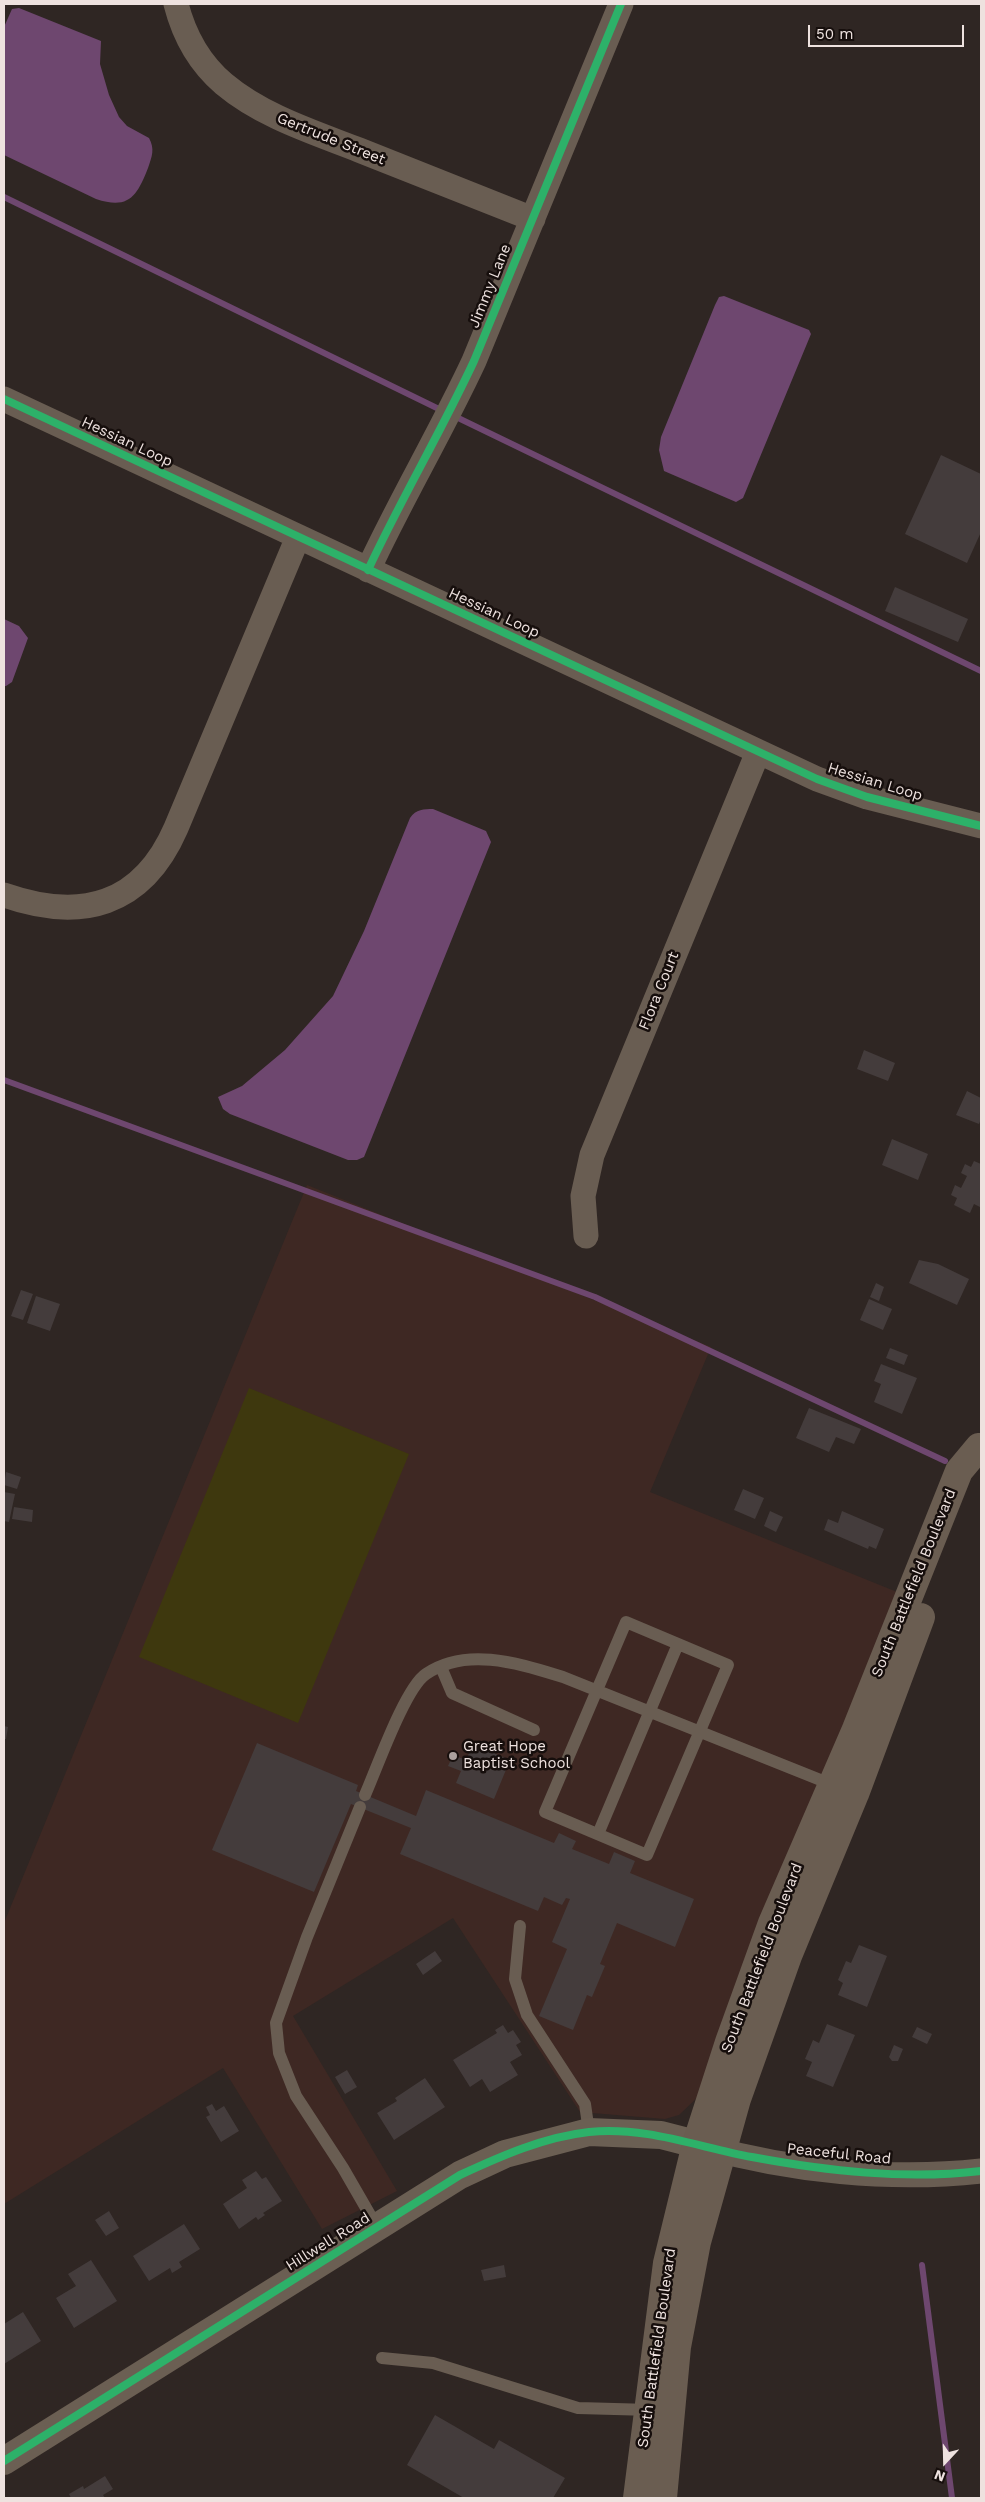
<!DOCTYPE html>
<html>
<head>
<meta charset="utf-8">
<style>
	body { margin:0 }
	#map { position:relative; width:985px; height:2502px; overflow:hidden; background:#2f2623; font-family:"Work Sans",sans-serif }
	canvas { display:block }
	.frame { position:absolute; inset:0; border:5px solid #eee2df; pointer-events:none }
	.north { position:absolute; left:920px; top:2437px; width:50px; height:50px; -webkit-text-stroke:4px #160e0c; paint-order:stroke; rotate:201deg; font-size:14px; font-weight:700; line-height:20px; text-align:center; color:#eee2df }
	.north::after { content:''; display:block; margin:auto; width:18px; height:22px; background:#eee2df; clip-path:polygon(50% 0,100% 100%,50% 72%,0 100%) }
	.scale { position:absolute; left:808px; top:25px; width:156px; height:22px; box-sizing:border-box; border:2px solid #eee2df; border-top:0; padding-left:6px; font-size:15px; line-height:18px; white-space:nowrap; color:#eee2df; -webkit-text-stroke:4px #160e0c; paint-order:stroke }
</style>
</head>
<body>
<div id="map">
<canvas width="985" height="2502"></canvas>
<div class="frame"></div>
<div class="north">N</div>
<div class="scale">50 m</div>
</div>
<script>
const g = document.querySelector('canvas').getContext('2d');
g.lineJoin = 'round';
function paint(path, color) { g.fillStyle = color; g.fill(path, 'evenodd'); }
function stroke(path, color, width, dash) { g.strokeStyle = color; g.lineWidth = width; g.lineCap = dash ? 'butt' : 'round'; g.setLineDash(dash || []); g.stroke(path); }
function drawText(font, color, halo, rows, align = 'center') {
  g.font = font + ' "Work Sans",sans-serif'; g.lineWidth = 5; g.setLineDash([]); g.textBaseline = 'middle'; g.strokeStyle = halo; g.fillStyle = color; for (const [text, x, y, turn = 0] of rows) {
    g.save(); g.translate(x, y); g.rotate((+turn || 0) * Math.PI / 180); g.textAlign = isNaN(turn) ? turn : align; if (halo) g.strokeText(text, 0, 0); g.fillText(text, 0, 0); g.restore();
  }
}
const built = new Path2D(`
	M307,1185l404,162 -61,145 252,102 -201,500 -22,21 -14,4 -85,-7 -127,-194 -160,98 104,175 -75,38 -99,-161 -219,136v-281z`);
const green = new Path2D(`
	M249,1388l160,66 -111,269 -159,-66z`);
const water = new Path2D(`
	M19,8l82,33 -1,23 9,31 10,22 8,9 22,12c6,11 3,18 -1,30 -11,28 -19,42 -52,31l-92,-44v-128l8,-18z
	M724,296l85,34 2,4 -68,164 -7,4 -72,-31 -5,-21 2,-13 54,-132 4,-8z
	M4,619l15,7 9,12 -16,44 -6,4h-2z
	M433,809l53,22 5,11 -127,315 -7,3h-9l-118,-46 -7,-5 -5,-12 24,-11 43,-36 48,-54 31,-65 46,-113c6,-9 14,-9 23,-9z`);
const stream = new Path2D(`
	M4,197l439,214
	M452,415l529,256
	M4,1080l591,217 350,164
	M922,2265l30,233`);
const building = new Path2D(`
	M941,455l40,19v58l-14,31 -62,-29z
	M895,587l73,32 -10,23 -73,-31z
	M864,1050l31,13 -7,18 -31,-12z
	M967,1091l14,7v21l-2,5 -23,-9z
	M892,1139l36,15 -10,26 -36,-15z
	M974,1161l7,3v39l-1,4 -6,-3 -4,9 -16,-8 3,-7 -6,-3 4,-10 6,3 6,-12 -6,-3 4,-9 6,3z
	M919,1260l19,4 31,15 -12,26 -48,-22z
	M876,1283l8,4 -5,14 -9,-4z
	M21,1290l12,4 -10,26 -12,-4z
	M36,1296l24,8 -10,27 -23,-8z
	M869,1299l23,10 -9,21 -23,-10z
	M890,1348l18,7 -4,10 -18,-7z
	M881,1364l36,14 -15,36 -28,-12 7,-18 -7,-3z
	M809,1408l52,21 -7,15 -18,-7 -7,15 -33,-14z
	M6,1472l15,5 -4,12 -13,-4z
	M743,1489l21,9 -9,21 -21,-9z
	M4,1492l11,2 -6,28 -5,-1z
	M14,1507l19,3 -1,12 -20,-3z
	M770,1511l13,6 -7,15 -12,-6z
	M842,1511l42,18 -8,20 -7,-3 -1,3 -44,-19 4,-11 10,4z
	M4,1726l4,1 -2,12h-2z
	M257,1743l101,42 -2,6 60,25 10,-26 128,53 5,-10 17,8 -4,8 37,15 5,-12 21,9 -5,12 64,26 -19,48 -58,-24 -17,41 5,2 -13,31 -5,-2 -14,35 -34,-14 28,-67 -15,-7 18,-43 -4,-1 -4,7 -18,-8 -6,14 -138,-57 11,-26 -60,-24 -37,88 -102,-42z
	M473,1744l37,16 -16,39 -38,-16 5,-12 -13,-5 5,-11 13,5z
	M859,1945l28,11 -20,51 -29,-12 5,-12 -5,-3 8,-19 5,2z
	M435,1951l7,10 -19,14 -7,-11z
	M827,2024l28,11 -22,52 -27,-11 6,-14 -7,-3 8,-19 6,3z
	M503,2025l5,8 5,-3 8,12 -5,3 6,10 -12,7 8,13 -28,17 -8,-13 -12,8 -17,-27 44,-27 -2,-3z
	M917,2027l15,7 -5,10 -15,-7z
	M894,2045l9,4 -5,12h-6l-3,-4z
	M347,2070l10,17 -12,7 -10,-17z
	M425,2078l20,29 -51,33 -17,-27 20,-12 -2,-3z
	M212,2104l4,7 8,-5 15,25 -18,11 -15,-25 4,-2 -4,-8z
	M256,2171l6,8 4,-2 16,24 -19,12 2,2 -7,5 -2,-3 -17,12 -16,-25 24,-16 -5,-8z
	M109,2211l10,17 -13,8 -11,-16z
	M184,2224l16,25 -21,13 3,5 -10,6 -2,-5 -21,13 -16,-25z
	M91,2260l26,41 -43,27 -18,-30 20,-12 -8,-12z
	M504,2265l2,12 -22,4 -3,-11z
	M23,2312l18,29 -37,23v-40z
	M435,2415l59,34 5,-9 66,38 -12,20h-89l-57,-33z
	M105,2476l8,13 -10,6 2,3h-34l-2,-4 14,-8 1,3z`);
const lane = new Path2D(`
	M626,1622l102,43 -81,190 -102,-43z
	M441,1667l11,26 82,37
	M365,1795c12,-27 40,-107 61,-121 41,-28 94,-10 137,3l270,108
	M360,1807l-53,130 -31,86 3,30 17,43 47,72 34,59
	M598,1834l80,-190
	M520,1926l-5,53 12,36 58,89 4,28
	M382,2358l51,5 145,45 73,2`);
const street = new Path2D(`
	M176,4c8,31 22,58 48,80 38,32 89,48 135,66 58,23 116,46 174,69
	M4,399l813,380 50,18 114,29
	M368,570c33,-71 73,-138 106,-209l147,-357
	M4,895c77,27 138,11 172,-67l122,-291
	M586,1236l-3,-40 9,-41 166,-403
	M703,2146c88,25 187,35 278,25`);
const secondary = new Path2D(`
	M4,2461l456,-286 45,-21 84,-22 72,3 35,9`);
const primary = new Path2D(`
	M637,2498l30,-235 29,-119 33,-102 43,-119 84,-194 103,-258 20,-24
	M663,2498l14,-151 20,-105 40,-143 51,-143 67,-162 66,-177`);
const cycleway = new Path2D(`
	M4,399l813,380 50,18 114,29
	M368,570c33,-71 73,-138 106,-209l147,-357
	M4,2461l456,-286c41,-19 84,-38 129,-43 56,-6 109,15 163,25 75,14 153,23 229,14`);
const markers = [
	[453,1756,5,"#aba09d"]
];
const streetNames = [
	["Gertrude Street",331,139,22],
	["Jimmy Lane",490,286,-68],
	["Hessian Loop",127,442,25],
	["Hessian Loop",494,613,25],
	["Hessian Loop",875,782,17],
	["Flora Court",659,991,-68],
	["South Battlefield Boulevard",914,1583,-68],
	["South Battlefield Boulevard",762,1958,-69],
	["Peaceful Road",839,2154,6],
	["Hillwell Road",328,2242,-32],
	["South Battlefield Boulevard",657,2348,-82]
];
const poiNames = [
	["Great Hope",463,1747],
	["Baptist School",463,1764]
];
paint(built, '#3e2823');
paint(green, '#3e380e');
paint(water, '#6e476f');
stroke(stream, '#6e476f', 6);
paint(building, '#443c3c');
stroke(lane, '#695d52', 12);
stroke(street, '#695d52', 25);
stroke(secondary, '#6b5f53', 28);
stroke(primary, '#6a5d51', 28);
stroke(cycleway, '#2db169', 8);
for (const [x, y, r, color] of markers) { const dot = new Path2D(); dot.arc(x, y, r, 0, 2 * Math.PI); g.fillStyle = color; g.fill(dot); stroke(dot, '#160e0c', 2); }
drawText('15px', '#eee2df', '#160e0c', streetNames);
drawText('15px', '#eee2df', '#160e0c', poiNames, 'left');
</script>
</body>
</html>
